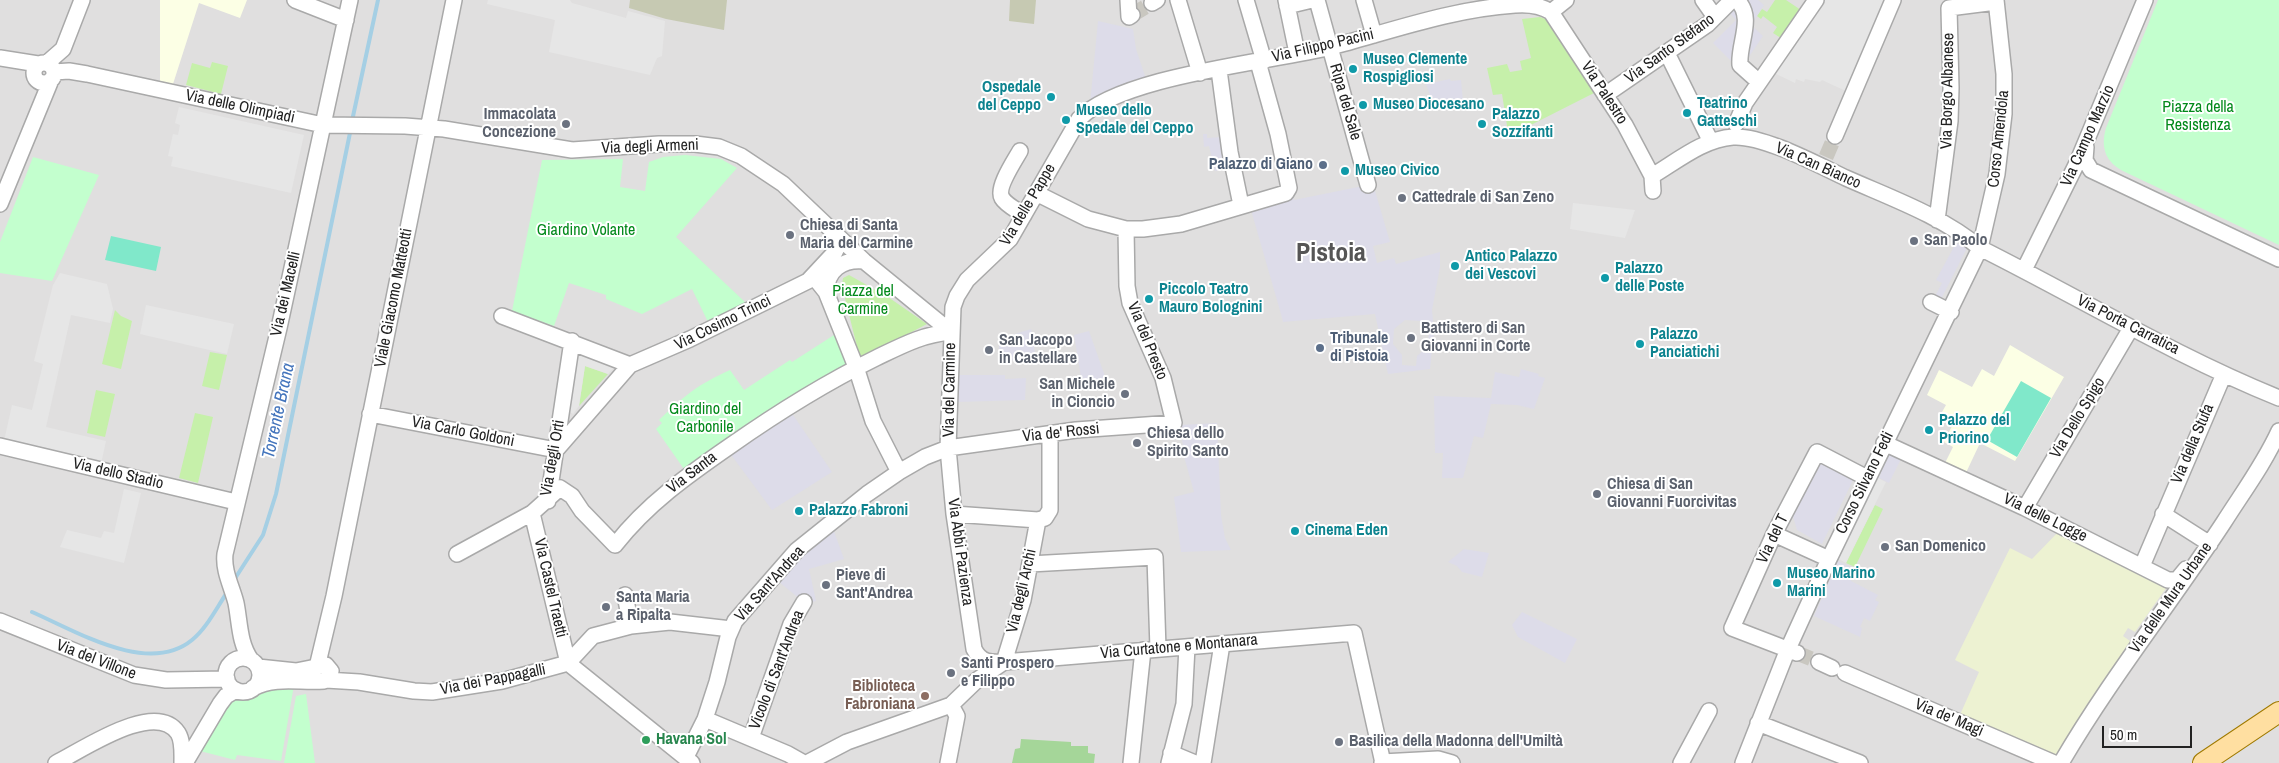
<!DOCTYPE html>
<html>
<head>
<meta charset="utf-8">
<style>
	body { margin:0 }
	#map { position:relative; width:2279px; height:763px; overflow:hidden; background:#f3f0e8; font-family:"Archivo Narrow",sans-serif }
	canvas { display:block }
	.scale { position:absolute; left:2102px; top:726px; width:90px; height:22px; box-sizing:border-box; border:2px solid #222; border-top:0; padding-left:6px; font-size:15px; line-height:18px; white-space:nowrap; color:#222; -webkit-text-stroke:4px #fff; paint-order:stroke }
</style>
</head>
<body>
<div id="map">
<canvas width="2279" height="763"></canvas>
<div class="scale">50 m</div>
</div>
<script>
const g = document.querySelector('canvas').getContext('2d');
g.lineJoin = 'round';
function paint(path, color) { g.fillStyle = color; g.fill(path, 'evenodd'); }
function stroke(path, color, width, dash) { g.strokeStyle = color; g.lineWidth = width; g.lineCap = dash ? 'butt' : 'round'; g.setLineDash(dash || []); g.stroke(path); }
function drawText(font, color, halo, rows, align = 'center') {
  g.font = font + ' "Archivo Narrow",sans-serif'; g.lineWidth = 4; g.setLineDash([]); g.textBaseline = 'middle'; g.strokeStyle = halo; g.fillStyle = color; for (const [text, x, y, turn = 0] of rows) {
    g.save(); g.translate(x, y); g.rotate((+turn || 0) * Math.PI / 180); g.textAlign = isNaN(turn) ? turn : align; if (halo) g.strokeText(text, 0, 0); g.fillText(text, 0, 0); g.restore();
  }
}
const residential = new Path2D(`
	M0,0h2279v763h-2279z`);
const education = new Path2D(`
	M160,0h87l-7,18 -41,-15 -26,81 -13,-3z
	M2010,345l54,32 -49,84 -35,-18 -16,34 -21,-10 10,-20 -9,-5 11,-22 -13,-8 4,-7 -19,-10 12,-25 33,17 10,-18 12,7z`);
const construction = new Path2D(`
	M630,0h97l-3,30 -58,-11 -37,-11z
	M1010,0h26l-2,24 -25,-3z`);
const farmland = new Path2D(`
	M2061,529l108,55 -34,48 -7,-4 -5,8 7,5 -74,117 -97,-41 20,-45 -24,-12 55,-112 22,11z`);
const grass = new Path2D(`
	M1775,0h11l18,12 -20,28 -11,-7 4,-6 -14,-11 -2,3 -4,-3 5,-7 5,3z
	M1540,17l8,3 48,72 -75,38 -13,2 -6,-38 -9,1 -6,-27 20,-4 3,8 12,-2 -2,-9 11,-3 -9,-39z
	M212,62l16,4 -7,28 -35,-9 6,-22 18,5z
	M849,275l39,22 39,27 -67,35 -18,-73 1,-8z
	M115,310l6,6 11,5 -11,48 -19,-5z
	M210,352l17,3 -8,35 -17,-4z
	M585,366l23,8 -29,32z
	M96,390l19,4 -10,43 -18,-4z
	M195,413l18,4 -15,66 -19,-5z
	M1875,505l8,4 -28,58 -9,-4z`);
const forest = new Path2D(`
	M1021,739l50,3v4h17v7l7,1 -1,9h-82l3,-14 5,-1z`);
const park = new Path2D(`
	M2158,0h121v245l-154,-73c-19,-9 -25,-24 -19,-44z
	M685,155l36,4 16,9 -61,69 70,66 -38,19 -16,-33 -50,25 -36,-15v-4l-37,-12 -15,43 -42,-15 30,-151 81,-1 -3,28 25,4 4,-29 14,-5z
	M33,157l66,18 -47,106 -52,-8v-31z
	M834,335l14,25 -3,8 -159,104 -30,-43 6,-6 -3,-3c26,-25 38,-35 71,-50l14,20 46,-30 2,2z
	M294,685l-13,76 -44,-6 -2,5 -39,-10 29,-42 27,-22z
	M306,694l9,69h-31l12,-67z`);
const pitch = new Path2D(`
	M111,236l50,11 -5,24 -51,-11z
	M2021,381l30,17 -34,59 -30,-17z`);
const parking = new Path2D(`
	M488,0h82l2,3 54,15 2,-7 37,10 -3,35 -5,2 -7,17 -101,-23 6,-32 -68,-16z
	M1820,0h70l-40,93 -28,-13 -2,2 -15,-3 -1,3 -8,-3 -1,4 -25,-12z
	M179,107l125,28 -13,58 -120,-27 2,-9 -5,-1 5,-22 5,1 2,-10 -5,-2z
	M1573,203l62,7 -10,28 -55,-9z
	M60,273l47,11 6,25 -3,14 -39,-8 -25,112 60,14 -5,23 -97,-23 8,-36 20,5 11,-46 -9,-3 19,-76z
	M146,305l88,19 -7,30 -87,-20z
	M575,350l44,12 -11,12 -23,-8 -6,40 -6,8 -8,-5z
	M1876,477l10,5 -40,81 -9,-5z
	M124,489l17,4 -17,70 -64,-16 7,-17 34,8 3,-7 10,2z`);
const plaza = new Path2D(`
	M1738,0h20l6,5 -13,20 12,11 -23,34 -27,-27 23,-23 -8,-9z
	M1098,21l35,8 3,20 10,30 -56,25z
	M1450,79l1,2 10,-1 2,21 -28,8 -9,-25z
	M1203,134h4v4l15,-1 11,30 -18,4 -6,-25 -5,1z
	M1373,184l17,58 -17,4 4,17 17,-5 2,6 44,-12v15l-8,43 2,21 -4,38 -42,5 -13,-60 -92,8 -2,-8 -32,-111 42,-16 3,13zM1405,320l15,1 9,10 -1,15 -11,10 -1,10 -14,-1v-10l-9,-11 1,-15z
	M1956,243l11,5 -28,55 -6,-3 9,-17 -6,-3z
	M1031,329l5,30 -37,2v-22z
	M1089,331l18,51 -24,7 -9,-54z
	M1521,369l18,5 -1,2 7,2 -11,31 -17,-4 -26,-1 -8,34 -9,-2 -11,42h-21l1,-25h-8l-1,-57 57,2 4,-26 24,5z
	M959,375h46v4l21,-1 -1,22 -69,2z
	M791,412l41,60 -60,38 -43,-58 22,-15 5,2z
	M1217,423l4,92 4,23 6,12 -50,2 -7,-55 20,-5 -9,-32 -5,-35z
	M1888,452l15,3 -14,28 -10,-5 2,-5 -3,-1z
	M1827,462l28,14 -33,68 -25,-14 -5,-17 25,-47z
	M831,523l13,36 -35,10 7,32 -10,3 -33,-27z
	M1464,549l25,4 -7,24 -20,-5 -5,-6 -9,-4z
	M1838,561l18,9 -5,11 27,14 -3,5 4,2 -9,19 -6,-3 -4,9 2,1 -2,9 -46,-21z
	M1522,612l55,27 -12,24 -47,-26 -6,-12z`);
const stream = new Path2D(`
	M352,121l26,-121
	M234,580l29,-45 13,-41 75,-366
	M32,612c44,19 116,64 160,28 15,-12 25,-33 36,-49`);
const minorTunnel = new Path2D(`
	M1132,15l20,-12
	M1826,157l9,-21
	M1797,653l22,9`);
const minor = new Path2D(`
	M295,0l51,20
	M1128,0l1,17 3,-2
	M1178,0l22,73
	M1246,0l18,61
	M1286,0l11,53
	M1317,0l51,185
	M1364,0l10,35
	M1703,0l12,17
	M1737,0c18,18 1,43 3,65l19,17
	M1152,3l5,-3
	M1287,6l25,-6
	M1551,12l15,-12
	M1667,53l44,89
	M0,58l38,6
	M34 73a10 10 0 1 1 20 0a10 10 0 1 1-20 0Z
	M47,63l16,-14 19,-49
	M1219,70l11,82 11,53
	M54,72l15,-1 18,3 236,51 82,1 39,3 128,21 87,-6h36l24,3 22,9 42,28 81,77 87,71
	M1605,95l103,-71 24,-24
	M1736,124l9,-21 71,-103
	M1835,136l58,-136
	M2086,147l-1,13 6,10 188,89
	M1020,151c-5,9 -24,37 -18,47 4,7 15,12 22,17
	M1652,176c24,-14 51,-37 81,-39 30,-2 85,28 113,41 45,20 96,38 134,70 100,50 195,108 299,150
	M1036,193l52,26 38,10h17l38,-5 105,-31 3,-5 -11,-54 -20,-72
	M0,204l51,-124
	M1937,220l13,-99 1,-33 -2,-80 47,-6
	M2024,270l53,-107 68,-163
	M814,277l12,15 30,75 17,54 26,51
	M826,292c1,-22 16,-33 38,-31
	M1931,302l20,10
	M502,316l128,49 60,-26 118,-58 27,-29 6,-12
	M370,414l186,36
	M1884,443l141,65 143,72h9l9,-11
	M0,446l236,56
	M556,450l74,-85
	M548,501l24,-160
	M2025,508l106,-180
	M532,513l36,150
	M954,514l84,6 7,-2 5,-8v-76
	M2163,514l47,30
	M1774,534l55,25
	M457,554l75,-41 28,-25 12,8 10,15 33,34c32,-41 73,-70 115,-99 47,-33 95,-63 146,-88 25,-12 47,-24 75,-26
	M1030,564l125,-7 3,92
	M2142,566l82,-192
	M625,595l6,31
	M0,621l134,54 32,5 61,-1
	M1797,653l-65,-25 42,-94 43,-82 50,26
	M226 675a17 17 0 1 1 34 0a17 17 0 1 1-34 0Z
	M251,660c-12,-17 -11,-37 -15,-57 -4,-16 -13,-32 -11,-49l54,-226 71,-328
	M1004,662l19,-62 15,-80
	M1819,662l13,6
	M568,663l25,-27 38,-10 39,-4 61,7
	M568,663l124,100
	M317,667l17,-71 120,-596
	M1845,673l209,90
	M326,680l33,2 55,9 18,1 70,-11 66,-18
	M253,688c23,-12 47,-5 71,-7l3,-1 4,-9 -5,-6 -30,6 -38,-4
	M705,719l83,35 16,9
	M1758,723l102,40
	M751,738l40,-114 13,-22
	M1171,753l24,10
	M686,757l19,-38 12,-37 11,-45 7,-16 62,-71 70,-56 32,-22 26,-15 23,-9 128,-18 98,-7 -11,-45 -33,-75 -3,-17 -1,-57
	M1382,762l56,-3 14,4
	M56,763c25,-12 99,-64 122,-30 5,8 4,21 4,30
	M185,763l35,-59 6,-8 10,-6
	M807,763l40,-21 104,-37 26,-25 27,-18
	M948,763l9,-47 -6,-11
	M1131,763l12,-113
	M1169,763l15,-59 3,-57
	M1203,763l19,-119
	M1383,763l-29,-130 -350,29c-13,1 -23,1 -30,-13l-20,-135 -6,-66 5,-141 4,-11 10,-16 43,-41 69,-120c41,-43 191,-57 252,-72 60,-16 121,-38 184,-42 13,-1 25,0 36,7l74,113 27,51 1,15
	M1681,763l28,-52
	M1743,763l45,-114 41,-90 151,-311 17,-74 7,-60v-40l-8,-74
	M2061,763c49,-84 110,-160 163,-241 19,-30 40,-58 55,-91`);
const major = new Path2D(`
	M2203,763l76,-51`);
const markers = [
	[1353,69,5,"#0f9aa8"],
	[1051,97,5,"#0f9aa8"],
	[1363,105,5,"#0f9aa8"],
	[1687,113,5,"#0f9aa8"],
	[1066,120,5,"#0f9aa8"],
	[566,124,5,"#6b7280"],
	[1482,124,5,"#0f9aa8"],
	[1323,165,5,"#5c6f8a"],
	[1345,171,5,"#0f9aa8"],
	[1402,198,5,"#6b7280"],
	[790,235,5,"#6b7280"],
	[1914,241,5,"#6b7280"],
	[1455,266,5,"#0f9aa8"],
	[1605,278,5,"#0f9aa8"],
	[1149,299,5,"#0f9aa8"],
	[1411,338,5,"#6b7280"],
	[1640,344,5,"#0f9aa8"],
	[1320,348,5,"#5c6f8a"],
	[989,350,5,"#6b7280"],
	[1125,394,5,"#6b7280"],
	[1929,430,5,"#0f9aa8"],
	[1137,443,5,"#6b7280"],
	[1597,494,5,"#6b7280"],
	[799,511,5,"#0f9aa8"],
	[1295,531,5,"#0f9aa8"],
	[1885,547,5,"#6b7280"],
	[1777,583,5,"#0f9aa8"],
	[826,585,5,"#6b7280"],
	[606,607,5,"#6b7280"],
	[951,673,5,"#6b7280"],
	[925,696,5,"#8d6e63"],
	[646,740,5,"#2e9e5b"],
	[1339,742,5,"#6b7280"]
];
const streetNames = [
	["Via Filippo Pacini",1323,46,-13],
	["Via Santo Stefano",1670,49,-36],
	["Via Borgo Albanese",1948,91,-89],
	["Via Palestro",1604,93,57],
	["Ripa del Sale",1345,102,74],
	["Via delle Olimpiadi",240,107,12],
	["Via Campo Marzio",2088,136,-66],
	["Corso Amendola",1999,139,-84],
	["Via degli Armeni",650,147,-2],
	["Via Can Bianco",1818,166,24],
	["Via delle Pappe",1028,205,-59],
	["Via dei Macelli",286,294,-77],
	["Viale Giacomo Matteotti",394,298,-79],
	["Via Cosimo Trinci",723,323,-26],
	["Via Porta Carratica",2128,325,27],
	["Via del Presto",1147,341,68],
	["Via del Carmine",950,390,-89],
	["Via Dello Spigo",2078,418,-59],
	["Via Carlo Goldoni",463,432,11],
	["Via de' Rossi",1061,433,-6],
	["Via della Stufa",2193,444,-67],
	["Via degli Orti",553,458,-80],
	["Via Santa",692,473,-37],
	["Via dello Stadio",118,474,13],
	["Corso Silvano Fedi",1865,483,-64],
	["Via delle Logge",2045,518,26],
	["Via del T",1773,539,-64],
	["Via Abbi Pazienza",960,552,82],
	["Via Sant'Andrea",770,584,-48],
	["Via Castel Traetti",550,588,77],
	["Via degli Archi",1022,591,-77],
	["Via delle Mura Urbane",2171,598,-55],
	["Via Curtatone e Montanara",1179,647,-5],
	["Via del Villone",96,660,21],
	["Vicolo di Sant'Andrea",777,670,-69],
	["Via dei Pappagalli",493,680,-11],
	["Via de' Magi",1949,718,23]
];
const cultureNames = [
	["Museo Clemente",1363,60],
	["Rospigliosi",1363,78],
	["Ospedale",1041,88,"right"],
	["del Ceppo",1041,106,"right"],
	["Teatrino",1697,104],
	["Gatteschi",1697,122],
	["Museo Diocesano",1373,105],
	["Museo dello",1076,111],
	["Spedale del Ceppo",1076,129],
	["Palazzo",1492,115],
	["Sozzifanti",1492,133],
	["Museo Civico",1355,171],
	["Antico Palazzo",1465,257],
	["dei Vescovi",1465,275],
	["Palazzo",1615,269],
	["delle Poste",1615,287],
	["Piccolo Teatro",1159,290],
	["Mauro Bolognini",1159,308],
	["Palazzo",1650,335],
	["Panciatichi",1650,353],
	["Palazzo del",1939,421],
	["Priorino",1939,439],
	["Palazzo Fabroni",809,511],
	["Cinema Eden",1305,531],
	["Museo Marino",1787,574],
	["Marini",1787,592]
];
const parkNames = [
	["Piazza della",2198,108],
	["Resistenza",2198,126],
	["Giardino Volante",586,231],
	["Piazza del",863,292],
	["Carmine",863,310],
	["Giardino del",705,410],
	["Carbonile",705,428]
];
const worshipNames = [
	["Immacolata",556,115,"right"],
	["Concezione",556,133,"right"],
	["Cattedrale di San Zeno",1412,198],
	["Chiesa di Santa",800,226],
	["Maria del Carmine",800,244],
	["San Paolo",1924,241],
	["Battistero di San",1421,329],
	["Giovanni in Corte",1421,347],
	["San Jacopo",999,341],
	["in Castellare",999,359],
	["San Michele",1115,385,"right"],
	["in Cioncio",1115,403,"right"],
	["Chiesa dello",1147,434],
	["Spirito Santo",1147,452],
	["Chiesa di San",1607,485],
	["Giovanni Fuorcivitas",1607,503],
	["San Domenico",1895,547],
	["Pieve di",836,576],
	["Sant'Andrea",836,594],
	["Santa Maria",616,598],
	["a Ripalta",616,616],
	["Santi Prospero",961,664],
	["e Filippo",961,682],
	["Basilica della Madonna dell'Umiltà",1349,742]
];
const serviceNames = [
	["Palazzo di Giano",1313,165],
	["Tribunale",1330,339,"left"],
	["di Pistoia",1330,357,"left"]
];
const educationNames = [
	["Biblioteca",915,687],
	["Fabroniana",915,705]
];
const leisureNames = [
	["Havana Sol",656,740]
];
const waterNames = [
	["Torrente Brana",279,411,-78]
];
const townNames = [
	["Pistoia",1331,254]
];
paint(residential, '#e0dfdf');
paint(education, '#fcffe5');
paint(construction, '#c6c9b2');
paint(farmland, '#edf2d2');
paint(grass, '#c6f0aa');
paint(forest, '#a5d699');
paint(park, '#c3ffce');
paint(pitch, '#80e8ca');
paint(parking, '#e6e6e6');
paint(plaza, '#dddce9');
stroke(stream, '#a5cfe4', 4);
stroke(minorTunnel, '#c9c7c0', 15, [15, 8]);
stroke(minor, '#a9a9a9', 18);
stroke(major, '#a07a00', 22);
stroke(minor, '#fff', 15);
stroke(major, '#ffdfa1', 20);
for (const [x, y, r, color] of markers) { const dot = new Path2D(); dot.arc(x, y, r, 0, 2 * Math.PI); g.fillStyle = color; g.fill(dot); stroke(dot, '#fff', 2); }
drawText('16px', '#222', '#fff', streetNames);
drawText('bold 16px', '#0d838f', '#fff', cultureNames, 'left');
drawText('16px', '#02891a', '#fff', parkNames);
drawText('bold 16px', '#5b616d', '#fff', worshipNames, 'left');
drawText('bold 16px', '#4e5e75', '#fff', serviceNames, 'right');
drawText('bold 16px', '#785e54', '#fff', educationNames, 'right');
drawText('bold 16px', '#27864d', '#fff', leisureNames, 'left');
drawText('italic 18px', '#4374bc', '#fff', waterNames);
drawText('bold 26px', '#555', '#fff', townNames);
</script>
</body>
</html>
